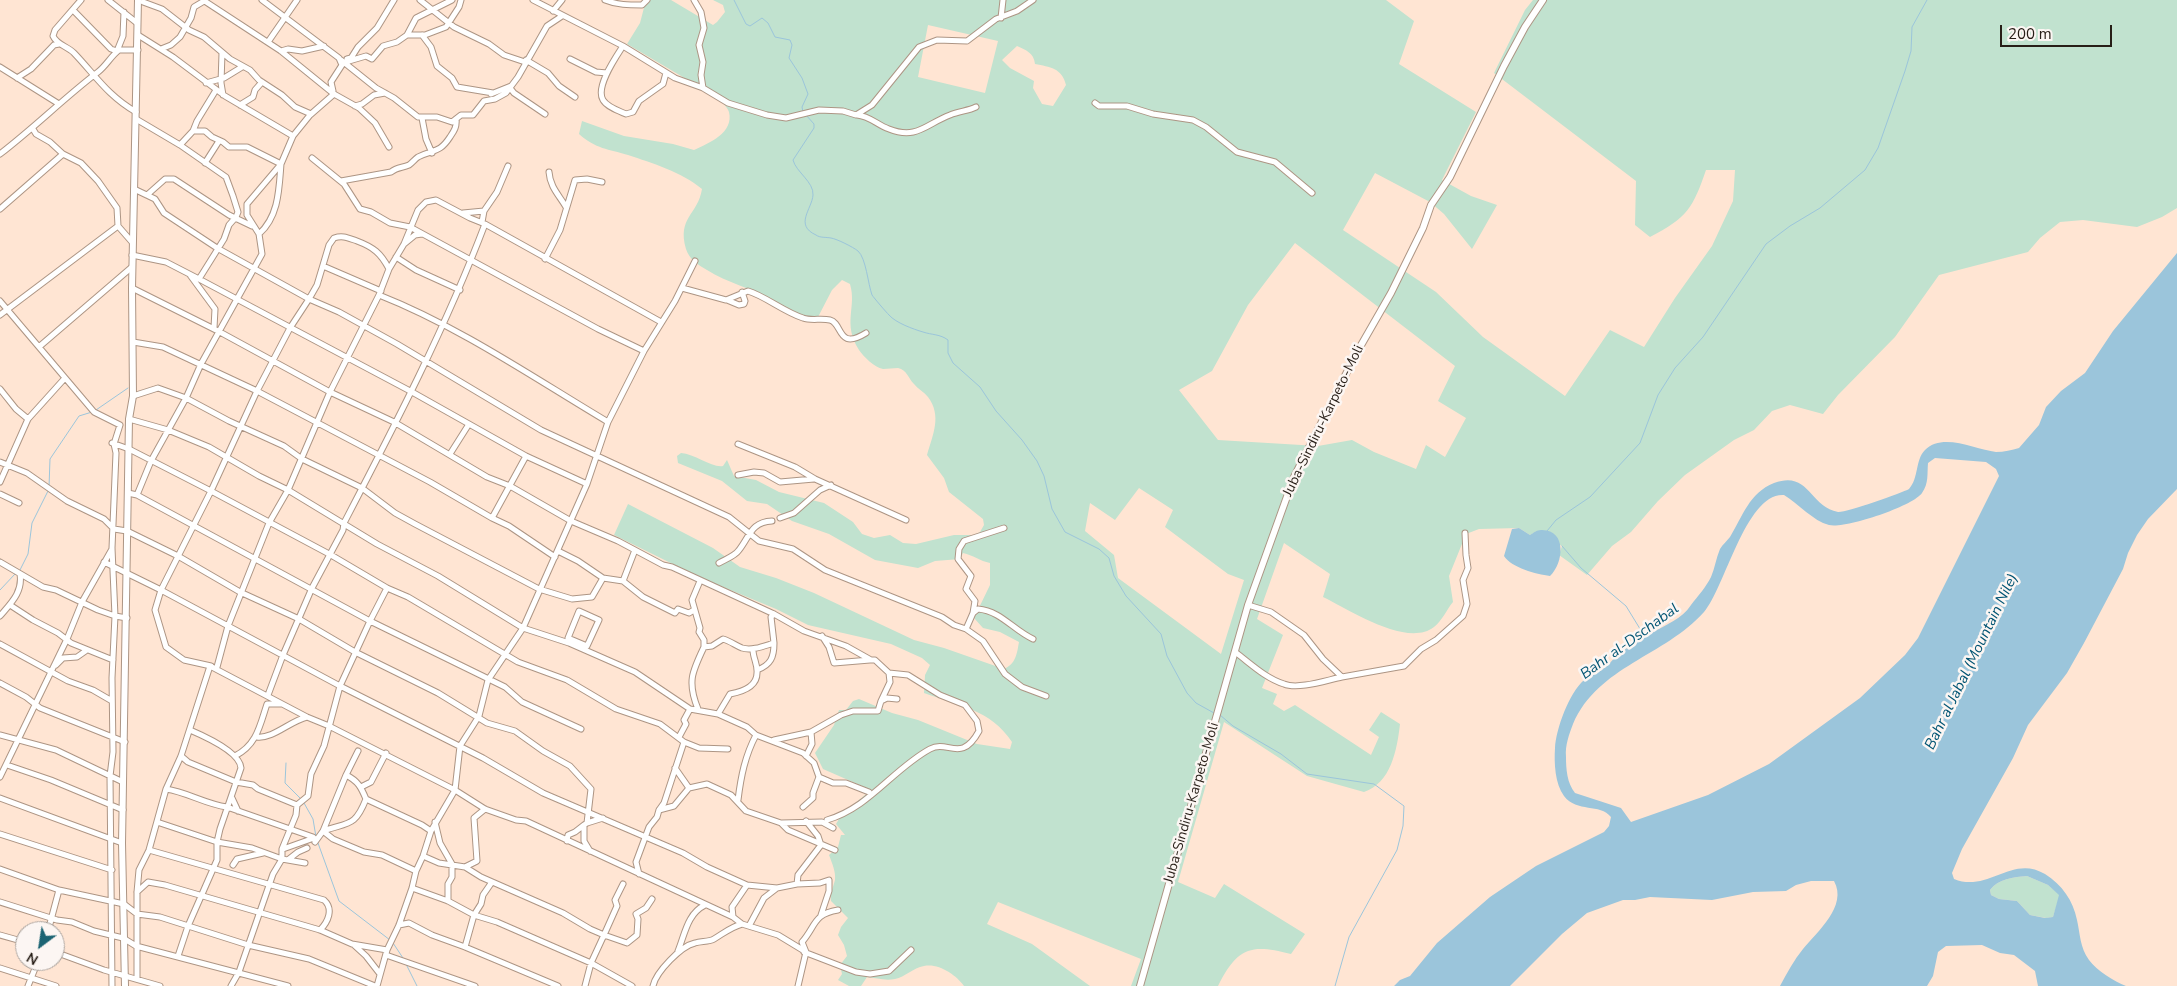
<!DOCTYPE html>
<html>
<head>
<meta charset="utf-8">
<style>
	body { margin:0 }
	#map { position:relative; width:2177px; height:986px; overflow:hidden; background:#ffe5d3; font-family:"Nunito Sans",sans-serif }
	canvas { display:block }
	.north { position:absolute; left:15px; top:921px; width:50px; height:50px; box-sizing:border-box; background:#fcf6f3; border:1px solid #a7a09b; border-radius:50%; rotate:211deg; font-size:14px; font-weight:700; line-height:20px; text-align:center; color:#271e17 }
	.north::after { content:''; display:block; margin:auto; width:18px; height:22px; background:#1c6473; clip-path:polygon(50% 0,100% 100%,50% 72%,0 100%) }
	.scale { position:absolute; left:2000px; top:25px; width:112px; height:22px; box-sizing:border-box; border:2px solid #271e17; border-top:0; padding-left:6px; font-size:15px; line-height:18px; white-space:nowrap; color:#271e17; -webkit-text-stroke:4px #fcf6f3; paint-order:stroke }
</style>
</head>
<body>
<div id="map">
<canvas width="2177" height="986"></canvas>
<div class="north">N</div>
<div class="scale">200 m</div>
</div>
<script>
const g = document.querySelector('canvas').getContext('2d');
g.lineJoin = 'round';
function paint(path, color) { g.fillStyle = color; g.fill(path, 'evenodd'); }
function stroke(path, color, width, dash) { g.strokeStyle = color; g.lineWidth = width; g.lineCap = dash ? 'butt' : 'round'; g.setLineDash(dash || []); g.stroke(path); }
function drawText(font, color, halo, rows, align = 'center') {
  g.font = font + ' "Nunito Sans",sans-serif'; g.lineWidth = 5; g.setLineDash([]); g.textBaseline = 'middle'; g.strokeStyle = halo; g.fillStyle = color; for (const [text, x, y, turn = 0] of rows) {
    g.save(); g.translate(x, y); g.rotate((+turn || 0) * Math.PI / 180); g.textAlign = isNaN(turn) ? turn : align; if (halo) g.strokeText(text, 0, 0); g.fillText(text, 0, 0); g.restore();
  }
}
const green = new Path2D(`
	M646,0h25l42,25 4,-3 8,-10 -2,-7 -10,-5h673l28,21 -15,43 77,48 -34,68 29,16 26,9 -25,44 -28,-35 -14,-12 -55,-29 -32,57 93,62 47,45 82,59 45,-66 34,17 31,-49 37,-52 21,-45 2,-31h-29c-13,38 -19,48 -56,67l-15,-12 1,-44 -142,-108 31,-63 8,-10h644v208l-15,9 -25,10 -54,-7 -23,2 -20,16 -12,14 -89,23 -44,62 -57,58 -15,19 -33,-9 -18,6 -18,19 -20,10 -49,35 -27,26 -27,31 -19,14 -25,29 -28,-20 3,-9 -25,-15 -7,4 -11,-7 -40,1 -13,5 -17,42 4,26c-6,7 -11,19 -19,25 -27,21 -84,-17 -111,-30l7,-23 -46,-31 -27,76 26,16 -21,53 15,6 -4,10 11,7 11,-6 76,50 8,-18 -10,-7 12,-18 19,12c-3,26 -9,59 -36,68l-57,-16 -83,-54 -46,160 37,16 9,-14 81,50 -14,20c-41,-11 -54,-6 -73,32h-87l10,-27 -143,-57 -11,22 45,20 58,42h-126c-8,-11 -25,-23 -40,-20 -11,2 -19,11 -29,13 -10,2 -19,-1 -28,-2l-6,9h-12l-11,-6 4,-6 -2,-9 7,-9 -3,-11 -6,-10 3,-8 7,-9 -17,-17c-1,-8 2,-13 4,-21 1,-8 -3,-17 -6,-25l9,-8 3,-12h4l-9,-11 6,-10 29,-24 -48,-21 -8,-16 19,-28 5,-15h7l7,-9 6,-2 33,14 26,7 59,24 33,5 2,-7c-21,-32 -54,-37 -88,-49l1,-18 5,-10 -8,-7 -31,-14 -83,-19 -32,-16 -77,-32 -85,-42 14,-31 85,44 27,19 36,11 38,15 100,47 30,8 60,21c12,-5 13,-16 15,-27l-19,-10 -17,-4 -9,-10 16,-33v-22c-10,-2 -17,-8 -27,-10l-3,6 -25,2 -17,7 -43,-8 -46,-26 -37,-13 -25,-17 -20,-3 -25,-20 -44,-18 -1,-7 4,-3c14,1 31,15 42,13l4,-6 7,16 22,4 23,12 45,11 29,19 9,12 12,4 16,-3 13,8 13,1 38,-9h20l6,-3 4,-7 -1,-6 -34,-27 -5,-14 -17,-23c6,-21 15,-39 1,-58 -4,-5 -10,-8 -14,-13 -6,-6 -7,-14 -16,-16 -5,0 -10,1 -15,1 -9,-2 -19,-12 -24,-19 -17,-27 -2,-42 -9,-66l-8,-4 -10,10 -15,29c-16,2 -30,-12 -44,-19 -21,-12 -46,-17 -66,-30 -9,-5 -18,-11 -21,-21 -9,-32 12,-34 16,-60 -20,-17 -50,-26 -74,-34 -20,-6 -32,-6 -49,-21l3,-13 42,15 49,8 21,6c15,-7 40,-17 35,-38 -1,-4 -7,-10 -9,-13l-93,-55 13,-21zM928,25l70,16 -13,52 -67,-16zM1017,46c9,4 17,7 18,18 15,3 27,4 31,21l-13,21 -11,-2 -9,-16 1,-7 -24,-13 -8,-8zM1295,243l160,123 -17,35 28,17 -21,39 -19,-12 -10,24 -42,-17 -22,-12 -34,6 -100,-6 -39,-50 33,-19 36,-66zM1139,488l34,22 -8,17 63,47 16,6 -23,74 -103,-76 -4,-23 -29,-24 5,-28 25,17z
	M2027,876l21,9 12,10 -7,22 -7,1 -16,-3 -13,-14 -18,-2 -8,-4 -1,-5c8,-11 24,-13 37,-14z`);
const water = new Path2D(`
	M2177,253v236l-29,30 -11,16 -9,18 -5,16 -39,74 -17,30 -39,52 -15,33 -51,91 -10,24 2,6c34,14 58,-25 91,-5 17,11 28,26 32,46 3,13 3,28 12,40 8,11 25,21 37,26h-88l-3,-15 -21,-16 -14,-2 -18,-8 -36,1 -8,6 -5,24 -6,10h-147c7,-13 14,-26 23,-37 14,-17 45,-43 31,-68h-23l-15,4 -10,6 -33,1 -41,8 -62,-3 -15,3h-12l-36,13 -25,21 -52,52h-116l6,-6 10,-4 27,-33 53,-46 46,-31 68,-34 5,-6 2,-9c-11,-14 -34,-4 -47,-21 -9,-12 -10,-33 -9,-48 1,-19 14,-55 29,-68 5,-4 13,-6 19,-11 5,-3 9,-9 14,-13 10,-9 23,-16 35,-23 13,-8 30,-14 39,-28 7,-9 15,-18 20,-28 4,-9 5,-19 9,-28 3,-5 7,-8 10,-12 13,-21 19,-44 44,-54 35,-13 35,23 64,29 7,1 64,-19 71,-23 10,-11 6,-29 16,-39 18,-18 51,0 71,2 8,0 16,-2 23,-4l20,-23 7,-18 15,-16 24,-18 28,-42zM1935,458l51,4 10,7 3,7 -81,162 -13,17 -45,43 -91,66 -61,31 -77,27 -10,-14 -46,-15c-8,-10 -9,-24 -9,-36 -1,-12 3,-22 7,-33 25,-58 92,-68 131,-112 21,-24 42,-120 80,-117 15,9 29,26 45,30 17,4 84,-19 93,-32 7,-10 5,-19 6,-30zM2027,876l21,9 11,10 -6,22 -8,1 -15,-3 -13,-14 -18,-2 -8,-4 -1,-5c8,-11 24,-13 37,-14z
	M1519,528l11,7c3,-2 7,-5 11,-5 26,-1 23,33 9,46 -14,-2 -38,-8 -46,-20l8,-27z`);
const stream = new Path2D(`
	M734,0l12,24 4,2 12,-8 6,5 7,14 15,3 2,5 -3,13 13,20 6,16 -6,13 1,5
	M806,115l8,9v4l-21,32c3,12 21,22 20,35 -1,14 -19,30 3,40 4,3 10,2 15,3 6,1 22,9 27,13 8,7 10,33 14,44 2,3 14,17 17,20 7,8 24,14 34,17 9,3 17,2 25,8v13l5,10 27,24 16,24 26,29 15,21 7,15 8,33 13,23 34,17 10,9 5,18 12,20 35,38 6,22 20,37 9,10 18,10
	M96,410l32,-22
	M49,487l1,-28 29,-43 13,-4
	M1547,531l9,-11 34,-23 50,-54 18,-48 17,-27 28,-31 63,-93 24,-18 30,-18 45,-38 13,-22 27,-77 6,-20 1,-24 15,-27
	M1562,546l19,22 45,38 19,31
	M20,570l8,-16 4,-31 16,-32
	M0,590l15,-16
	M1220,715l13,11 48,28 26,20 67,10 30,22 -1,20 -6,24 -48,87 -14,49
	M286,763l-1,20 15,15
	M304,803l9,16 3,18
	M318,843l21,58 51,39
	M393,943l10,15
	M406,964l11,22`);
const minor = new Path2D(`
	M81,0l-26,30 -2,6c4,9 14,10 21,17 21,22 34,43 62,59
	M108,0l29,23
	M203,0l78,51 53,43 25,14 16,15 14,24
	M262,0l77,58 3,7 -11,17 2,9
	M420,0l34,27 35,17 15,11 21,7
	M533,0l90,46 52,32 28,10 25,15 39,12 19,3 33,-8 24,1 13,4 16,-10 47,-58 18,-7 30,1 29,-22 21,-8 16,-11
	M605,0c12,5 24,5 37,5l5,-5
	M694,0l7,12 3,16 -5,17 4,17 -2,13 2,13
	M143,2l19,7 27,21 15,7 26,22 20,11 9,10 23,15 13,12 16,7
	M73,10l38,39 6,2 6,-15 1,-24
	M553,11l9,-11
	M1001,18l2,-18
	M407,35l9,-17 36,-18
	M422,35l9,12 6,19 15,12 5,9 36,6
	M268,42l29,-42
	M623,46c-7,11 -28,41 -20,54 4,7 16,11 23,14l7,-2 6,-11 24,-17 3,-11
	M161,49l10,-4 9,-8 11,-19 3,-11 10,-6
	M281,51l7,-2 14,2 22,-5
	M222,53l-1,30 2,12
	M347,59l4,-1 7,-11 19,-19 17,-28
	M570,59l26,13 11,1
	M341,60l35,28 18,10 24,19h19l15,5 9,-7h12l11,-14 11,-2 11,-6 12,-16 29,-51 15,-10
	M526,60l22,13 11,13 16,11
	M349,61l17,-5 6,3 11,-13 14,-4 10,-7h18l21,-8 13,-20 2,-7
	M0,67l59,37
	M17,78l14,-9 23,-24 5,-1
	M206,83l18,-5 18,-11
	M510,88l4,5 31,21
	M491,94l20,-8
	M1095,103l4,3h28l26,8 40,6 13,7 31,25 38,10 37,31
	M240,105l13,-8 2,-7 7,-8
	M355,106l7,-2 12,-9 11,-2
	M857,115c13,1 20,10 32,14 28,11 37,-5 61,-14 9,-4 18,-4 26,-8
	M422,118l4,21 6,14
	M136,119l44,26 46,32 7,19 5,16 -2,5 -7,8 -5,14 -25,40
	M33,129l3,5 14,8 13,12 18,9 17,18 19,27 1,18 14,16
	M193,131h12l7,6 11,5 6,5h18l34,17c-2,25 -2,52 -22,70
	M293,136l17,-21 24,-21
	M180,145l13,-14 4,-10 19,-31
	M0,154c34,-26 64,-56 98,-82 8,-6 13,-16 21,-22h19
	M312,158l32,26 16,25 11,3 19,11 20,4 188,102 46,22
	M205,163l14,-22
	M549,172c1,15 10,23 17,35
	M341,181l50,-9c6,-5 11,-4 18,-7 3,-2 6,-6 9,-8 15,-8 21,-3 32,-20 4,-6 7,-10 6,-18
	M134,189l21,10 9,14 53,35 92,51 -19,29 -33,63 -46,100 -50,99 -6,20 11,37 18,13 27,6
	M147,195l18,-16h9l55,36 23,11
	M0,209l63,-55
	M463,213l21,-2
	M482,222l2,-11 13,-19 11,-26
	M404,244l11,-9 7,-1
	M132,255l34,7 33,17 213,113 114,64 61,28
	M396,257l20,13 44,20
	M545,259l15,-29 15,-50 12,-1 15,3
	M323,266l58,25
	M389,269c-8,-16 -16,-22 -32,-28 -9,-3 -14,-6 -23,-3l-5,7 -12,40 -8,14 30,13 58,32 144,86 188,87 30,24 34,8 32,21 117,47 12,8 12,4 7,-16 2,-12 -9,-12 5,-13 -13,-17 1,-10 5,-8 40,-13
	M190,275l25,34 -1,19
	M132,288l86,43 112,61 64,30 93,55 23,9 61,35 47,20 45,24 9,2 102,47 30,17 42,15 25,14h4l14,13 19,2 32,20 25,10 12,16 2,10c-18,33 -31,8 -49,18 -37,20 -61,59 -103,71
	M682,288l44,12 22,-9c17,5 36,21 55,27 8,3 18,0 27,2 13,3 7,31 36,13
	M379,295c81,32 155,83 229,127
	M727,300l12,5 5,-1 1,-3 -3,-9
	M0,301l94,111 26,13 -6,19 2,9 -4,95 3,68 -3,62 1,74 -3,24 2,210
	M0,315l118,-89
	M133,342l30,5 94,44 173,91 62,36 17,8 46,31
	M40,346l92,-79
	M0,389l16,20 12,10
	M133,396l25,-8 28,10 43,23 55,25 18,13 60,29 33,25 20,11 124,65 33,10 20,-2 11,-19
	M129,419l39,11 41,17 50,29 29,14 89,54 61,32 85,52 46,15 66,29 55,37 28,5 29,13 9,8 47,18 11,10 5,14 14,6h13l23,9
	M112,443l17,6 82,42 120,64 56,33 21,9 110,65 49,18 49,29 44,15 24,18 15,6 29,1
	M738,444l57,23 20,12 91,41
	M450,454l19,-30
	M0,462l27,11 40,28 37,18 10,10 13,2 51,25 62,36 59,27 56,33 83,41 49,30 28,8 28,20 27,15 21,23 -4,34 -3,2
	M738,475l16,-3 10,1 16,9 34,-3
	M0,482l28,-63 37,-41
	M128,493l9,2 233,126 135,66 17,15 59,27
	M0,494l19,9
	M137,495l14,-34 35,-63 15,-34 61,-110 -3,-20 -12,-19v-11l34,-40 12,-28 -68,-40 -52,-39 -35,-22
	M492,518l34,-62
	M780,518l14,-5 26,-23 11,-5
	M558,551l20,10 25,17 20,3 20,16 32,16 3,-4 11,4 5,-3
	M0,562l43,25 13,3 42,20 17,6 12,2
	M104,562l57,28 179,96 143,72 60,35 140,60 24,14 40,18 30,3
	M719,563c7,-4 16,-7 20,-13 11,-14 12,-28 33,-29
	M623,581l12,-31
	M700,581l-8,19 8,28 -1,4 5,8v7
	M10,605l23,15 25,13 13,10 42,17
	M1248,605l23,7 33,23 19,24 19,18 62,-11 17,-17 15,-9 27,-24 4,-12 -4,-24 5,-12 -2,-13 -1,-22
	M579,611l20,9 -12,26 -19,-8z
	M973,613l5,-4c23,2 35,21 55,30
	M0,616c11,-13 23,-24 20,-42
	M966,629l17,12 22,33 17,13 24,9
	M822,636l7,11 5,16 36,-3
	M0,644l68,37 25,9 19,11
	M1235,652c15,11 30,26 49,32 14,6 43,-4 58,-7
	M56,665l7,-7 14,-1 10,-7
	M217,667l11,-41 41,-103 19,-33 42,-98 49,-97 10,-26 15,-25 14,-34 8,-8 10,-2 34,18 15,6 176,98
	M757,670c14,-5 17,-13 17,-27
	M0,683l26,14 14,11 85,34
	M268,695l15,-40 29,-67 31,-58 1,-7c51,-98 102,-196 141,-299
	M881,701l9,-19 -1,-9
	M698,709c-11,-27 -6,-37 6,-62l8,-1 11,-7c7,2 12,6 19,9 10,3 22,-2 32,-5l-3,-26 3,-3
	M718,714l12,-20c11,-2 27,-7 27,-21 1,-8 -4,-15 -4,-23
	M0,735l56,15 67,32
	M257,737c16,2 33,-16 50,-20
	M679,737l7,-13 -2,-4 6,-11
	M774,740l37,-8 30,-17 12,-4h25l3,-10 6,-3 10,1
	M181,756l7,6 48,20 17,3 5,4 39,16
	M235,756c22,-11 25,-31 32,-52h14
	M806,756l6,-12 -1,-12
	M7,765l44,15 72,30
	M675,768l14,20
	M0,777l67,-138 15,-37 30,-53
	M361,787l10,-5 15,-29
	M166,789c21,3 39,15 61,18l86,30
	M0,798l122,45
	M232,798l6,13
	M366,799l56,26 9,6
	M738,800c3,-24 7,-44 18,-65
	M803,807l10,-9v-5l6,-16
	M659,810l5,-7 20,-61
	M157,822l60,20 35,6 30,11 23,4
	M435,822l5,21 12,21v13l-4,7v17
	M587,823l16,-5
	M781,823l41,-1 11,6
	M323,831c26,-9 32,-4 43,-32 -5,-12 -8,-18 -20,-24l12,-24
	M323,831l10,8 31,13 18,3 34,16
	M0,834l112,36
	M567,841l1,-6 7,-3 9,-7v16l6,10
	M315,842l8,-11 23,-56
	M283,849l31,-11
	M149,850l175,50c10,9 4,22 -4,30
	M423,856l16,7 26,4 16,10 82,36 27,16 14,6 -13,28 -6,23
	M289,859l9,-7 9,-4
	M233,865l4,-6 26,-6
	M465,867l12,-6 -3,-43 11,-9
	M0,869l59,21 65,14 13,10 23,3 88,28 61,14 66,27
	M639,874l-3,-12 13,-35 8,-10 2,-7 15,-4 15,-18 18,-4 24,11 15,16 35,12 7,7 47,20
	M623,884l-8,16 2,6 -13,29 23,8 10,-8 1,-16 -2,-5 10,-6 6,-9
	M797,884l23,-1 9,-3v11l-8,24
	M412,888l36,13 26,14 23,7 94,41 41,23
	M137,892l11,-10 17,3 155,45 32,14 35,6
	M0,902l57,18 15,2 22,9 29,7 13,8 152,40
	M733,917l-1,-10 15,-22
	M399,925l10,-2 23,12 33,12 93,39
	M749,926l15,-28 13,-10 20,-4 1,-9 23,-30 -3,-9 -12,-15
	M48,931l11,-41
	M0,935l25,7
	M354,945l12,11 14,18
	M465,947l9,-32 7,-11 2,-9 9,-13
	M678,951c7,-17 9,-37 27,-46
	M55,952l49,18 56,16
	M804,952l52,20 14,2 19,-3 22,-21
	M386,955l89,31
	M178,956l10,-30 29,-66v-18l3,-13 21,-61c-1,-16 -37,-32 -51,-38
	M0,968l56,18
	M137,979v-87l2,-22 10,-20 17,-61 15,-33 29,-90 97,51 22,9 126,64 30,19 31,11 10,1 207,96 9,7 36,11 28,17
	M28,986l10,-25
	M231,986l8,-14 34,-98 9,-15v-10l14,-34 1,-10 11,-9 3,-22 13,-28 16,-60 30,-65 17,-33
	M377,986l10,-36 12,-25 13,-37 4,-17 7,-15 8,-25 24,-41 5,-44 19,-30 9,-36 35,-52 64,-144 21,-62 36,-71 31,-50 20,-40
	M653,986c3,-14 28,-40 42,-43 6,-2 14,-1 19,-4 10,-6 17,-12 28,-15
	M798,986l8,-34 -4,-10c14,-16 11,-28 36,-32`);
const major = new Path2D(`
	M125,986l-3,-143 7,-424 4,-23 -1,-108 6,-288
	M1140,986l108,-381 46,-128 62,-123 35,-61 32,-65 8,-23 19,-28 54,-111 21,-39 18,-27`);
const streetNames = [
	["Juba-Sindiru-Karpeto-Moli",1324,421,-64],
	["Juba-Sindiru-Karpeto-Moli",1192,803,-74]
];
const waterNames = [
	["Bahr al-Dschabal",1630,642,-36],
	["Bahr al Jabal (Mountain Nile)",1972,662,-64]
];
paint(green, '#c1e2cf');
paint(water, '#9bc5db');
stroke(stream, '#9bc5db', 1);
stroke(minor, '#ad9584', 7);
stroke(major, '#ad9584', 8);
stroke(minor, '#fff', 5);
stroke(major, '#fff', 6);
drawText('14px', '#271e17', '#fcf6f3', streetNames);
drawText('italic 15px', '#015473', '#fcf6f3', waterNames);
</script>
</body>
</html>
